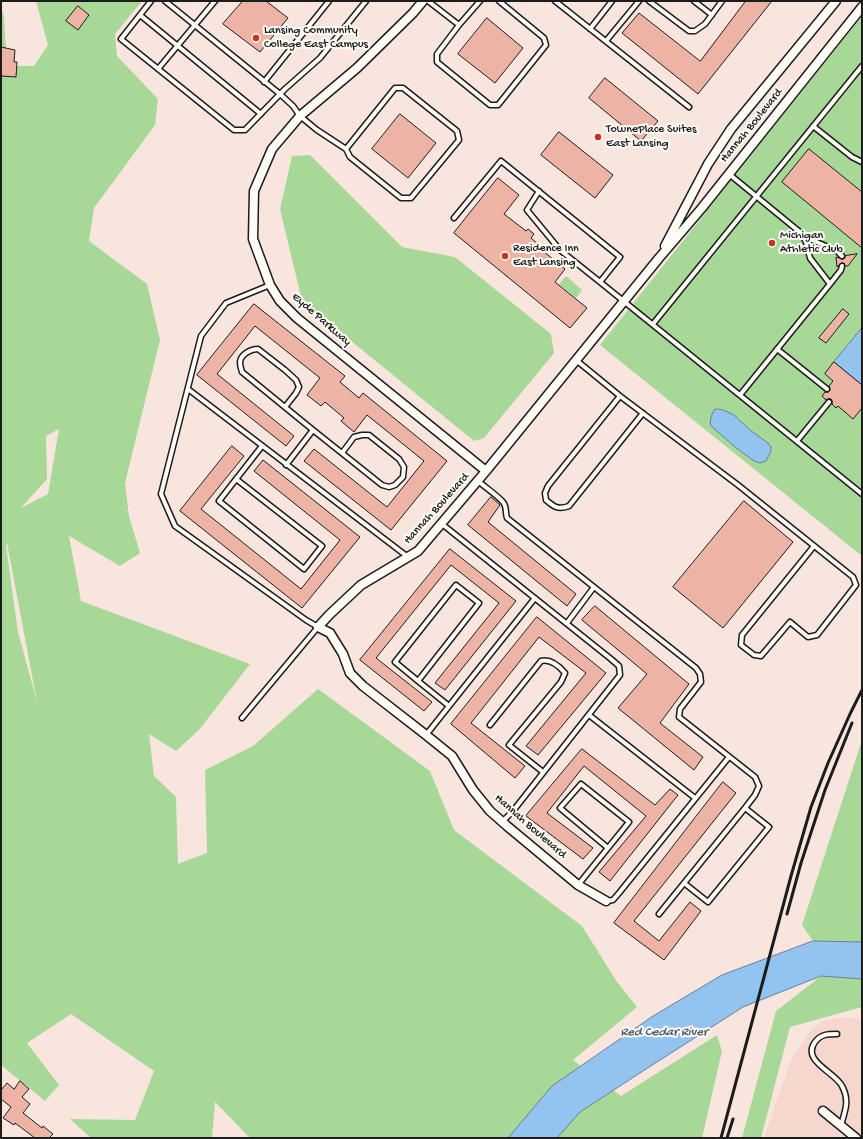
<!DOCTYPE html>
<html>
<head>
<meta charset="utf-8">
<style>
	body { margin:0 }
	#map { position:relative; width:863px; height:1139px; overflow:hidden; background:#f8e6de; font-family:"Gochi Hand",sans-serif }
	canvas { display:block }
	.frame { position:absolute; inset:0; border:2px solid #1c1c1c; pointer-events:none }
</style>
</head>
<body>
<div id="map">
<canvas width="863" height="1139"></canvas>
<div class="frame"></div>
</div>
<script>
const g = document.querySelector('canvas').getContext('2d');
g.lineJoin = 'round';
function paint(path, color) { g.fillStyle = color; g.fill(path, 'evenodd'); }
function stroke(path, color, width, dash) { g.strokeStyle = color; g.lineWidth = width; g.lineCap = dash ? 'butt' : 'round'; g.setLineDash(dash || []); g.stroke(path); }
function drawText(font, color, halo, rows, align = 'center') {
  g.font = font + ' "Gochi Hand",sans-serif'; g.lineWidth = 4; g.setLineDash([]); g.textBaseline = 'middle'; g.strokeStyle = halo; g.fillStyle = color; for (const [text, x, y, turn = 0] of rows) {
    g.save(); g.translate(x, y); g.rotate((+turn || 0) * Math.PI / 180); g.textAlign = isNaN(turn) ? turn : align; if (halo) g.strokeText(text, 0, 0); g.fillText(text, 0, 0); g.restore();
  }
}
const built = new Path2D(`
	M846,1017l14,2 2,1v118h-98l26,-76 21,-32 13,-10z`);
const green = new Path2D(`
	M36,1h106l-27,33 2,22 41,43 -3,26 -61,83 -5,33 58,43 13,56 -35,143 4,33 11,37 -20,13 -51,-30 12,65 169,63 -51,66 -23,21 -27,-17 5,42 22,21 2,67 29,-11 -2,-83 48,-24 65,-57 112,82 24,59 128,96 35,56 20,25 -64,53 48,36 96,-61 5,16 -20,87h-452l-35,-36 -3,36h-121l-21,-19 65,1 19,-49 -83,-57 -44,29 32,42 -14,16 -44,-36v-1058l3,10 3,49h27l14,-21zM59,429l-11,65 -27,14 26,-29 -1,-43zM7,543l30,159 -19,-70 -12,-86z
	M862,16v540l-262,-211z
	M310,155l92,92 53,10 96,77 3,19 -70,85 -10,3 -172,-140 -22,-92 12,-53z
	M566,276l16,14 -6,8 -17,-14z
	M861,743l1,1v198l-49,-1 -11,-16z
	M821,976l41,3v28l-72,20 -29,111h-19l34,-127z`);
const water = new Path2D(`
	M862,328v57l-28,-23z
	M718,409l5,1 11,5 16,15 18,13 3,4v4l-5,10 -6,2 -6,-2 -19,-14 -24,-21c-2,-5 1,-12 3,-16z
	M813,941l49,1v37l-41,-3 -78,31 -97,62 -66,43 -23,26h-49l44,-52 101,-70 69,-41z`);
const building = new Path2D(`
	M243,1h23l22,17 -28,34 -37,-28z
	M746,1h26l-74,93 -76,-61 17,-20 61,48z
	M78,6l11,9 -11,15 -12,-9z
	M487,18l36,30 -28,35 -37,-29z
	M1,47l14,3 -1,12h3l-1,15 -15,-1z
	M605,78l53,43 -17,20 -52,-43z
	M400,114l36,29 -28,35 -36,-29z
	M559,132l54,43 -18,23 -54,-43z
	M809,149l53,43v56l-80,-66z
	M498,178l21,17 -15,19 22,17 2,-2 6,5 -3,4 7,6 -1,2 28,23 -10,13 32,26 -17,20 -116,-95z
	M857,254l-9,12h-3l-1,-3h-3l-4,4 -1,-10 7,2 2,-1v-2z
	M254,304l91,72 -5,6 19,16 4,-5 84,68 -56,69 -87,-69 10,-12 73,58 37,-46 -57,-46 -13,17 -13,-11 3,-3 -19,-16 -4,4 -14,-11 13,-17 -65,-52 -38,48 77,62 -8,10 -89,-71z
	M843,309l6,5 -23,29 -7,-5z
	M834,362l28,23v23l-9,11 -15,-13 -2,2 -4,-4v-3l-1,-2h-3l-2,1 -4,-4 3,-4h3l2,-2 -1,-4 4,-5 -8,-7z
	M232,446l12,10 -43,53 100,80 39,-49 -86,-69 9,-11 97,77 -58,71 -122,-97z
	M491,497l9,8 -12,17 88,72 -9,12 -99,-81z
	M744,501l49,41 -70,86 -50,-41z
	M450,549l66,52 -71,89 -10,-7 64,-80 -48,-38 -75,93 56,44 -8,9 -64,-51z
	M595,606l94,78 -29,39 43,34 -9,13 -76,-62 29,-34 -65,-54z
	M537,617l69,56 -68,82 -12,-9 60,-73 -47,-36 -68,86 54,43 -10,12 -64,-54z
	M582,749l73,56 15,-16 8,6 -68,86 -11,-9 47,-56 -62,-50 -37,47 46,35 -10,11 -57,-43z
	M723,782l13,11 -102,128 25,20 31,-39 11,9 -37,49 -50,-37z
	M20,1081l9,8 -7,8 8,7 -7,9 19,15 1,-2 10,8 -4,4h-14l-20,-15 -1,2 -11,-7 8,-11 -10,-8v-9l6,-7 7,6z`);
const service = new Path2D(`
	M151,1l-30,38 113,91h11l35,-36 13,12 7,10 17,14 29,19 4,8 51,41h10l48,-58 -2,-9 -54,-43h-8l-49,61
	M165,1l115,93 5,-5 35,-31 46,-57
	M428,1l31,24
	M480,1l-21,24 -22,29v8l53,43h8l48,-60 -2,-7 -45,-37
	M555,1l134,106
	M649,1l40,30h6l10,-7 17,-23
	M694,1l18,14
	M140,15l121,99
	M590,29l22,-28
	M606,41l33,-40
	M158,69l57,-68
	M264,82l65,-81
	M813,126l39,31 10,5
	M729,174l72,59 5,9 4,16 20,26 -90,111
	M539,191l-12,19 33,40 40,32
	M454,218l47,-57 119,96 -20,25 262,212
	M803,236l34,15 5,5
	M830,284l11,-14 1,-4
	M653,324l209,-258
	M777,349l50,40
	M576,360l44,36 118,89 115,92 3,8 -39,50 -9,2 -18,-15 -29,34 -7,-1 -13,-10 1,-10 72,-89
	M188,389l220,168
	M620,396l-72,90 -3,7 1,7c8,7 12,10 23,6l74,-93
	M285,407l11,-14 3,-6 -3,-7 -11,-10 -27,-21c-7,0 -17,5 -18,13 0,3 1,7 2,10l71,58
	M797,441l32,-39
	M286,465l27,-35 69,55 7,2 6,-2 8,-8 1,-10 -5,-8 -30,-24h-7l-8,2 -12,16
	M236,479l86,67 -18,23 -85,-68 43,-55
	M478,481c7,6 20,15 25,21 4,5 2,10 4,16l189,150 4,6 1,8 -21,27 -1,8 76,60 4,9 -4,9 -10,13 -86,106
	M442,524l169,135 8,7 1,9 -107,136 -11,11
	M567,623l27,-36
	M418,681l-23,-19 61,-77 23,18 -61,78 31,25
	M589,715l106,83
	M242,718l76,-91 -12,-7 -131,-94 -14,-32 40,-158 25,-33 44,-18
	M490,725l51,-64c9,-2 18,5 24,12l-4,9 -52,63 34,27
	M426,735l109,-137
	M684,883l24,19 61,-75 -24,-19
	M578,885l51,-63 -48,-38 -21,24 48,40
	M606,901l7,-1 6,-7 110,-136
	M837,1034c-9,0 -16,0 -22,8 -14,19 20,30 27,44 8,15 3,25 -1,39`);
const minor = new Path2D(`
	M423,1l-10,12 -56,55 -57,48 -28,33 -18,42 -1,48 17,46 10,16 17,17 189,153
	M665,246l43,-82 23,-35 105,-128
	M606,901l-28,-16 -71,-59 -17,-15 -17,-21 -21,-34 -26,-21 -63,-49 -13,-13 -7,-19 -13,-21 -12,-6 11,-12 32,-30 57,-34 68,-80 173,-213 42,-49 161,-202
	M823,1111l33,27`);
const rail = new Path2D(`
	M787,914l14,-51 24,-73 27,-67
	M721,1138l70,-262 20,-69 17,-44 22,-49 12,-24
	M727,1138l6,-19`);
const markers = [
	[256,38,4,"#c8321e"],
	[598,137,4,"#c8321e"],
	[772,243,4,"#c8321e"],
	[505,256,4,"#c8321e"]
];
const poiNames = [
	["Lansing Community",264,31],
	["College East Campus",264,45],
	["TownePlace Suites",606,130],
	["East Lansing",606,144],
	["Michigan",780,236],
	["Athletic Club",780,250],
	["Residence Inn",513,249],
	["East Lansing",513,263]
];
const streetNames = [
	["Hannah Boulevard",752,126,-51],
	["Eyde Parkway",321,320,41],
	["Hannah Boulevard",437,509,-48],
	["Hannah Boulevard",530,827,41]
];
const waterNames = [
	["Red Cedar River",664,1033]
];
paint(built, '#f5d7cd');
paint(green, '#a8d898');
paint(water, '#93c4ef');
stroke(water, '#63819b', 1);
paint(building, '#edb4a5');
stroke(building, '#1c1c1c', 1);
stroke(service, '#1c1c1c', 7);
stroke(minor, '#1c1c1c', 11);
stroke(service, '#fdfcf7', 4);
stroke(minor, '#fdfcf7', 8);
stroke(rail, '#1c1c1c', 3);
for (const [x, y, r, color] of markers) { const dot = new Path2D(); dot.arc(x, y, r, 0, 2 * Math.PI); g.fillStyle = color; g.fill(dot); stroke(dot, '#fdfcf7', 1.5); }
drawText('12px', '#1c1c1c', '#fdfcf7', poiNames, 'left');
drawText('12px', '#1c1c1c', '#fdfcf7', streetNames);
drawText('italic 13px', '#465766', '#fdfcf7', waterNames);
</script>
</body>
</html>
